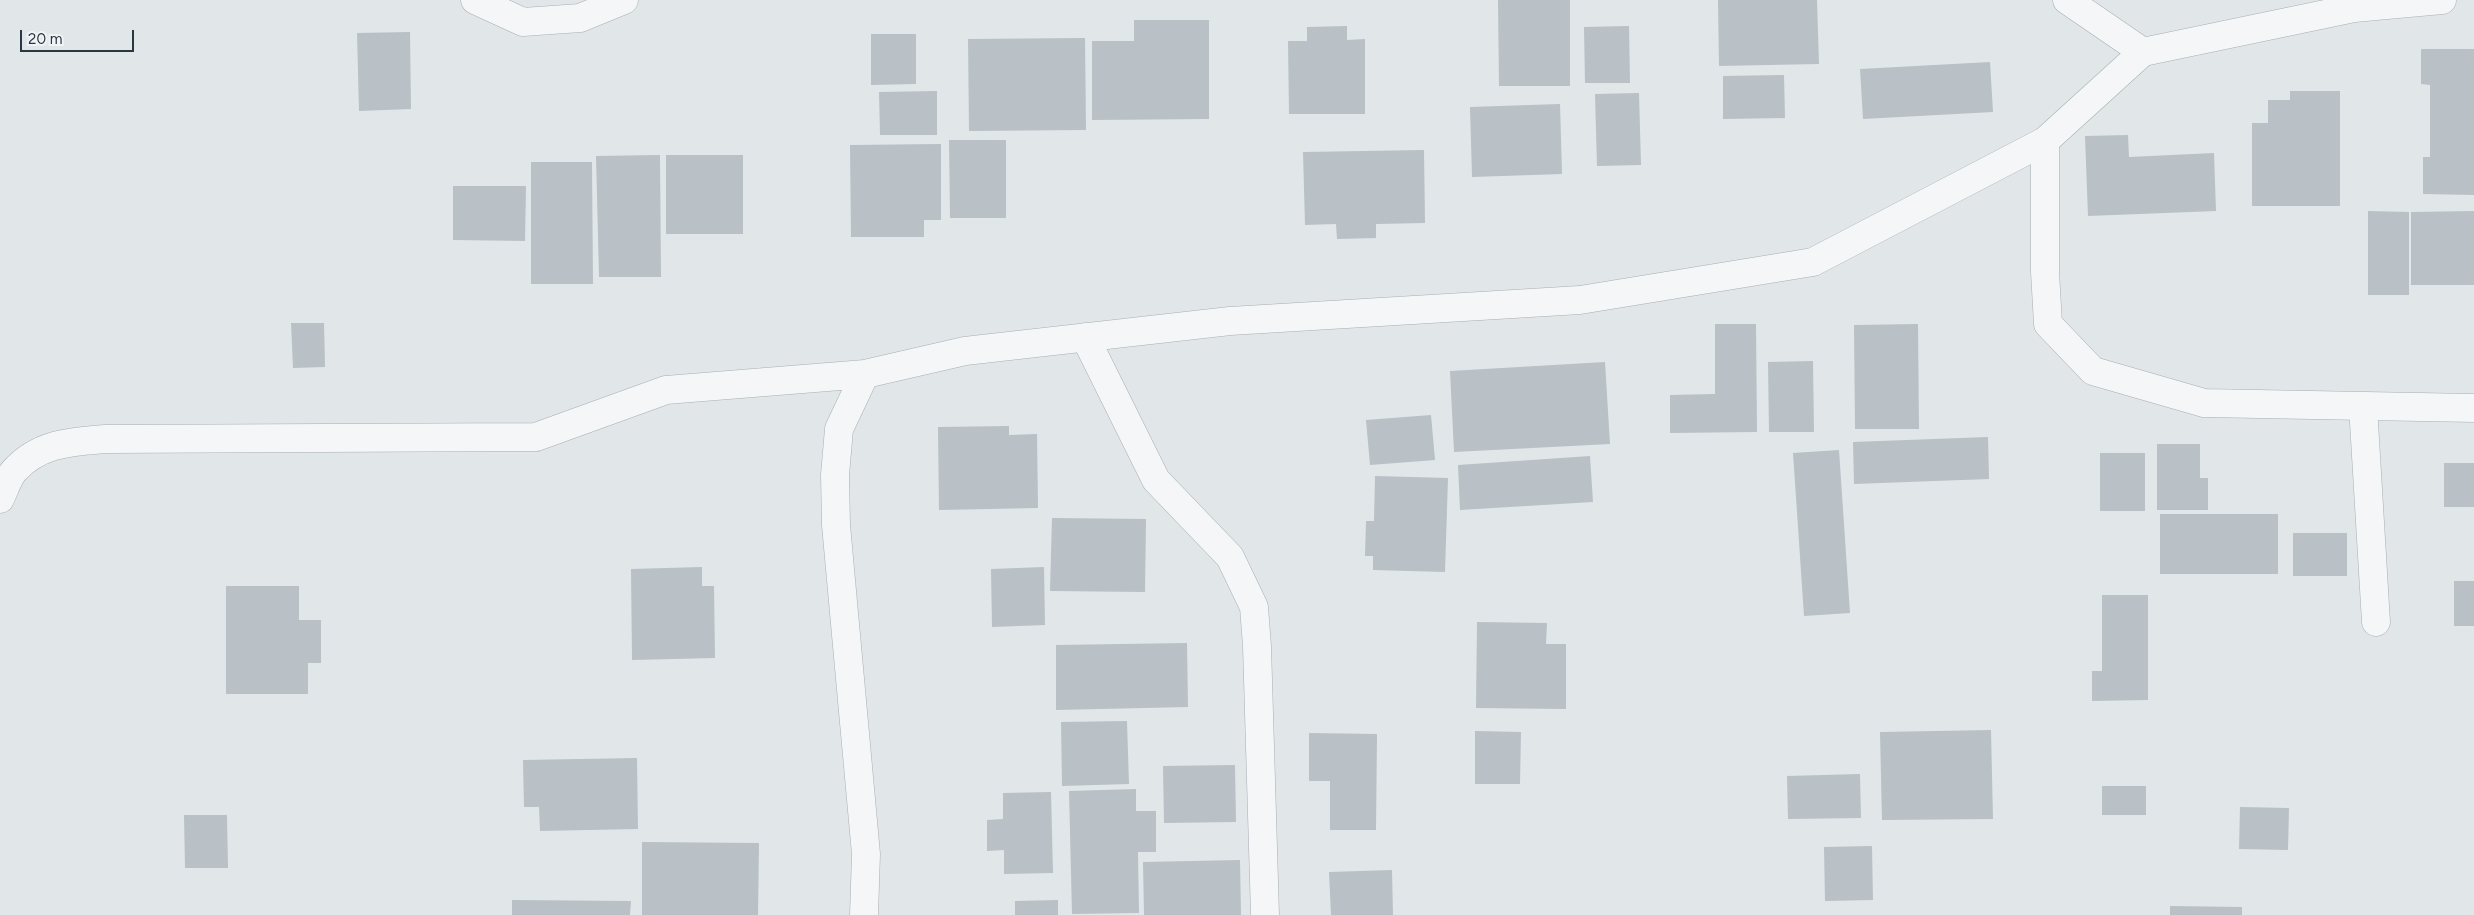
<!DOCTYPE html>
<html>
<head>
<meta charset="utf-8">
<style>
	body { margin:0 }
	#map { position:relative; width:2474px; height:915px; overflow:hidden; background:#e1e6e9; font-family:Figtree,sans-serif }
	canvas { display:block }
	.scale { position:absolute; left:20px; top:30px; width:114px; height:22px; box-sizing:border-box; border:2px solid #2a3740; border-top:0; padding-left:6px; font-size:15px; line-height:18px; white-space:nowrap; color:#2a3740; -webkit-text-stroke:4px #f1f4f7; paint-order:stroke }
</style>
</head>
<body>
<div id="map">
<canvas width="2474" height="915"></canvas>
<div class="scale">20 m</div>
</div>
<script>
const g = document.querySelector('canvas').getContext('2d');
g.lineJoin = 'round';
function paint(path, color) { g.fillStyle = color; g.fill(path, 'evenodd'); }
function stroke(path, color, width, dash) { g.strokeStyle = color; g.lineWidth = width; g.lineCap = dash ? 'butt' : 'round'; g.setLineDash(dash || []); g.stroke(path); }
const building = new Path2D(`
	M1498,0h72v86h-71z
	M1718,0h99l2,64 -100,2z
	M1134,20h75v99l-117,1v-79h42z
	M1347,26v14l18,-1v75h-76l-1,-73h19v-14z
	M1629,26l1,57h-45l-1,-56z
	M410,32l1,77 -52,2 -2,-78z
	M871,34h45v50l-45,1z
	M1085,38l1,92 -117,1 -1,-92z
	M2421,49h53v146l-51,-1v-37h7v-72l-9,-1z
	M1990,62l3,50 -130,7 -3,-50z
	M1784,75l1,43 -62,1v-43z
	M937,91v44h-57l-1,-43z
	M2290,91h50v115h-88v-83h16v-23h22z
	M1639,93l2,72 -44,1 -2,-72z
	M1560,104l2,70 -90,3 -2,-70z
	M2128,135l1,22 85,-4 2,58 -128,5 -3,-80z
	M949,140h57v78h-56z
	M941,144v76h-17v17h-73l-1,-92z
	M1424,150l1,73 -49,1v14l-39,1 -1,-15 -31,1 -2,-73z
	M660,155l1,122h-62l-3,-121z
	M666,155h77v79h-77z
	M531,162h61l1,122h-62z
	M453,186h73l-1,55 -72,-1z
	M2368,211l41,1v83h-41z
	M2474,211v74h-63v-73z
	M291,323h33l1,44 -32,1z
	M1715,324h41l1,108 -87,1v-38l45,-1z
	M1918,324l1,105h-64l-1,-104z
	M1813,361l1,71h-45l-1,-70z
	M1605,362l5,82 -156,8 -4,-81z
	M1431,415l4,45 -65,5 -4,-45z
	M1009,426v9l28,-1 1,74 -99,2 -1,-83z
	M1988,437l1,42 -135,5 -1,-42z
	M2157,444h43v34h8v32h-51z
	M1839,450l11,163 -46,3 -11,-163z
	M2100,453h45v58h-45z
	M1590,456l3,46 -133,8 -2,-45z
	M2444,463h30v44h-30z
	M1375,476l73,2 -3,94 -72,-2v-14h-8l1,-35h8z
	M2160,514h118v60h-118z
	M1052,518l94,1 -1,73 -95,-1z
	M2293,533h54v43h-54z
	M702,567v19h12l1,72 -83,2 -1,-91z
	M1044,567l1,58 -53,2 -1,-58z
	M2454,581h20v45h-20z
	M226,586h73v34h22v43h-13v31h-82z
	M2102,595h46v105l-56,1v-30h10z
	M1477,622l70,1 -1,21h20v65l-90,-1z
	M1187,643l1,64 -132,3v-65z
	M1127,721l2,63 -67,2 -1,-64z
	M1991,730l2,89 -111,1 -2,-88z
	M1475,731l46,1 -1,52h-45z
	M1309,733l68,1 -1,96h-46v-49h-21z
	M637,758l1,71 -98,2 -1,-24h-15l-1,-47z
	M1235,765l1,57 -72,1 -1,-57z
	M1860,774l1,44 -73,1 -1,-43z
	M2102,786h44v29h-44z
	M1136,789v22h20v41h-18l1,61 -67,1 -3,-123z
	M1051,792l2,81 -49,1v-24l-17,1v-31l16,-1v-26z
	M2240,807l49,1 -1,42 -49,-1z
	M184,815h43l1,53h-43z
	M642,842l117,1 -1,72h-116z
	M1872,846l1,54 -48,1 -1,-54z
	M1240,860l1,55h-97l-1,-53z
	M1392,870l1,45h-62l-2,-43z
	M512,900l119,1 -1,14h-118z
	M1058,900v15h-43v-14z
	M2170,906l72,1v8h-72z`);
const minor = new Path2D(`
	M475,0l48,22 57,-4 44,-18
	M2067,0l76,52 211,-44 88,-8
	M2143,52l-98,89v131l3,52 45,47 111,32 270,5
	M1085,337l71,143 74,77 24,50 3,39 8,269
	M2363,406l13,216
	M0,499c4,-8 8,-21 14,-28 25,-28 56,-29 91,-32l431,-2 130,-47 199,-16 100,-23 265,-30 350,-21 233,-38 232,-121
	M864,915l2,-61 -30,-329 -1,-50 4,-46 26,-55`);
paint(building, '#b9c0c6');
stroke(minor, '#a6aeb3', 29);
stroke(minor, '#f4f6f8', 28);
</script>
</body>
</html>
